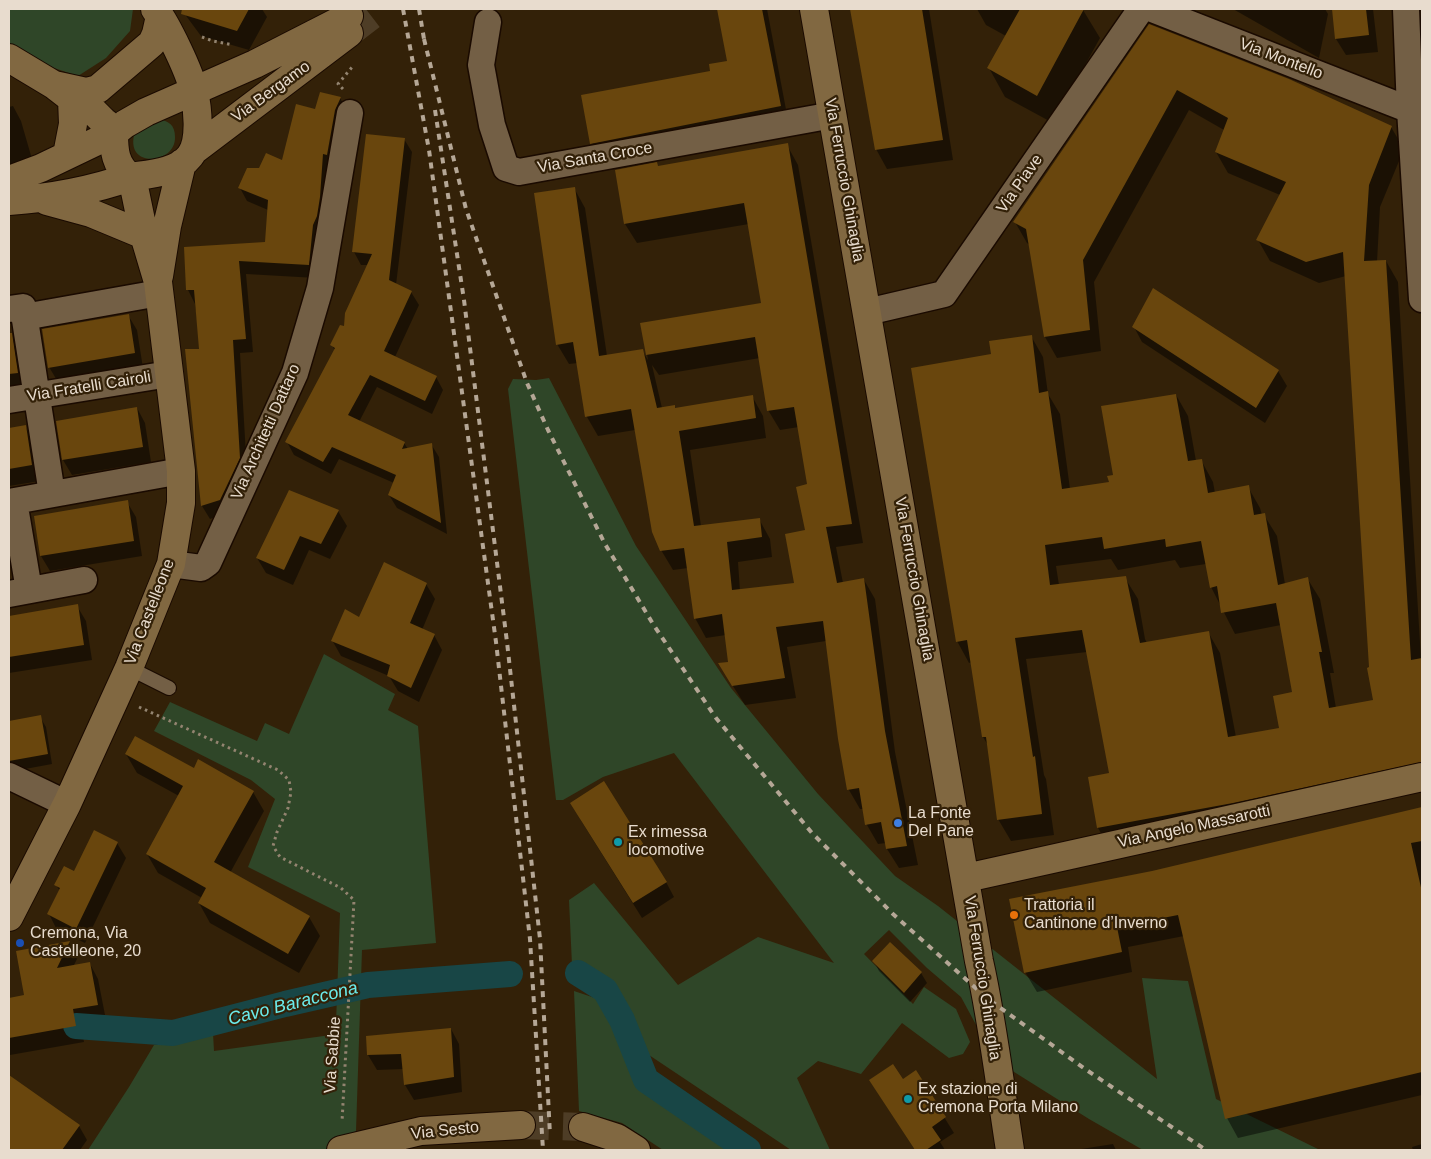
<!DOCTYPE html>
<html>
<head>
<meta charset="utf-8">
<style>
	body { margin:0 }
	#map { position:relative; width:1431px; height:1159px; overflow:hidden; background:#332108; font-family:Arial,sans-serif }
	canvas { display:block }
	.frame { position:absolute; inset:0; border:10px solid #e8dcce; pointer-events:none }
</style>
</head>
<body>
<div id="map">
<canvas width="1431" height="1159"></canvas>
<div class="frame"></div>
</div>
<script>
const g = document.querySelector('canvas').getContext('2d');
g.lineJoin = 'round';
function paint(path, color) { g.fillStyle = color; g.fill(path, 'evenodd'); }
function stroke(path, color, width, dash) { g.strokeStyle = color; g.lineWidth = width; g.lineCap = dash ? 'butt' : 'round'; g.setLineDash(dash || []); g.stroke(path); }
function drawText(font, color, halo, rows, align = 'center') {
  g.font = font + ' Arial,sans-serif'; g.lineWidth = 4.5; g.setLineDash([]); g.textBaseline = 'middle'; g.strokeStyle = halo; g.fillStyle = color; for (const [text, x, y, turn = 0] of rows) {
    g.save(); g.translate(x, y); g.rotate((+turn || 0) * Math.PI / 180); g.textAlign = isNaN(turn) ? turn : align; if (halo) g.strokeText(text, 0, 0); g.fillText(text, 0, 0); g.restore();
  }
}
const green = new Path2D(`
	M9,9h124l-3,22 -24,27 -28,18 -63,-21 -6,-4z
	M158,119c11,2 17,6 17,18 1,28 -52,32 -40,-5z
	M549,378l87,168 95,142 87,106 77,82 43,30 219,173 -15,-101 46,3 28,118 104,51h-177l-54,-31 -94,-59 -34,-63 -34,-29 -38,-38 -25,24 49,50 11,-17 32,22 14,33 -7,12 -14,4 -47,-35 -41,51 -43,-13 -21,17 33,72h-39l-142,-95 -34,-70 -43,-20 -3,-65 25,-17 84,102 80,-48 76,26 -160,-210 -71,24 -40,23h-7l-48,-411 5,-10 23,1z
	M324,654l71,40 -7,16 30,16 18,217 -74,7 -6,181 -32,19h-236l41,-63 25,-42 25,-1 34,-11 1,18 117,-16 5,-12 4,-110 -92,-46 27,-68 -24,-19 -97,-49 16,-29 87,39 8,-18 24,11z
	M574,991l27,9 22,53 21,40 84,57h-65l-41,-27 -43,-12z`);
const shadow = new Path2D(`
	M181,9h81l5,8 -18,33 -48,-14z
	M718,9h49l21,111 -188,38 -9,-15 137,-81z
	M851,9h78l24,151 -66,9 -11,-20z
	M977,9l106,1 17,28 -47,85 -48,-26 -16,-29 17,-32 -20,-11z
	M1233,9h92l3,5 -9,44z
	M1333,9h40l5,43 -32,3 -10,-16z
	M1149,25l242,102 13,22 -24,58 -3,55 9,-1 12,21 23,377h1v126l-312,64 -12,-21 -9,-50 21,-4 -23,-122 -61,7 18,116 2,4 8,56 -43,6 -13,-22 -9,-72 -6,-10 -11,-75 -3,1 -12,-22 35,-286 39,-19 12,21 5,37 12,20 10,75 40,-5 66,-89 12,21 8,45 5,-1 12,22 2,11 33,-6 12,21 2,7h2l13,21 8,48 22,-6 13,21 14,74h-4l6,35 39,-7 -5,-33 -24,-392 -27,7 -49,-22 -12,-21 22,-45 -52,-22 -12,-21 8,-22 -35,-20 -95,172 7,69 -44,7 -12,-21 -15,-92 -3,-2 -12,-21zM1111,559l7,11 57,-10 5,8 26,-4 5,23 24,47 46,-9 13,68 -13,36 -45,8 -16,-84 -12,-21 -61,11 -2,-4 -7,-40 -13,-21 -66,7 -3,-19z
	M320,93l20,5 8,14 -32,166 -70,-4 7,78 -13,1 7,119 -19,41 -18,6 -8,-13 -16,-155 15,-1 -6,-46 -7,-14 -3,-41 81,-6 2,-33 -21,-9 -7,-13 19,-18 24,-8 33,-52z
	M13,106l8,15 11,38 -23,7v-59z
	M404,139l8,13 -16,133 15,7 8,13 -24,52 41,20 7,13 -11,24 -55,-27 -18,35 45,21 4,6 23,-5 8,13 8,77 -50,-26 -8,-13 5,-12 -55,-24 -8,15 -37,-19 -7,-13 48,-91 -3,-6 13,-18 23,-62h-7l-7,-13z
	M787,145l11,20 65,378 -27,4 7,36 21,-3 11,19 20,153 23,113 -19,3 -12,-19 -1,-6 -8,1 -11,-19 -3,-16h-4l-11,-19 -23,-149 -39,6 9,51 -51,7 -14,-22 -5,-48 -20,3 -11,-20 -7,-50 -15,2 -12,-20 -26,-120 -37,6 -11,-19 -9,-54 -9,1 -12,-20 17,-156 11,20 22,148 35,-6 6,10 -6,-36 120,-20 -13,-80 -112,19 -12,-19 33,-57zM760,358l8,52 12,20 19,-3 9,58 -1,46 -12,53 -55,7 -2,-29 34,-5 -2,-18 -11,-20 -58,7 -11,-76 76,-12 -3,-22 -11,-20 -76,13 -2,-3 -12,2 -10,-43 7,10z
	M128,315l9,15 6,38 -85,14 -9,-15z
	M1134,327l144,44 9,15 -22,37 -123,-81z
	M9,334h2l9,15 6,39 -17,3z
	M137,408l8,15 6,39 -79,13 -9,-15 -6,-38z
	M26,427l8,15 6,39 -31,5v-57z
	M127,502l9,15 6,39 -92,15 -9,-15 -6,-39z
	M338,511l9,15 -17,33 -21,-9 -16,35 -27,-12 -9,-15z
	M426,584l9,15 -13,31 12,5 8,15 -23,52 -21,-11 -9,-15 -48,-20 -9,-16 28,-22z
	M77,606l9,15 6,39 -83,13v-56z
	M40,717l6,10 6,37 -43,8v-50z
	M126,754l68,16 59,22 11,19 -34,62 79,44 11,19 -21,37 -89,-50 -11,-20 3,-5 -44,-25 -11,-19 32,-58 -42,-23z
	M1422,808v287l-184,43 -11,-20 -43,-182 -56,11 4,25 -95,20 -12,-20 127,-100z
	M580,819l86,63 8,15 -32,21z
	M117,843l9,15 -41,85 -28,-13 -8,-16 11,-23 -4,-6z
	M69,943l9,14 -5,10 17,-3 8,15 8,41 -25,4 3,18 -74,13 -1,-56 16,-3 -8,-44z
	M874,961l47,12 6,10 -17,19 -31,-31z
	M451,1029l8,15 3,48 -48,8 -9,-15 -1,-16 -27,1 -9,-15 -1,-18z
	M916,1072l38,61 -14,9 5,8h-30l-45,-69 32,-1z
	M9,1077l70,49 8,14 -7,10h-71z
	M1113,1144l3,6h-41z
	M1422,1144v6h-9l-1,-3z`);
const canal = new Path2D(`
	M578,973l27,17 17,30 24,60 102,70
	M76,1026l97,7 112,-29 83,-19 142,-11`);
const building = new Path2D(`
	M182,9h67l-12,22 -56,-17z
	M717,9h45l19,97 -191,38 -9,-49 129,-24 -1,-7 18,-3z
	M850,9h72l21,131 -68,10z
	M1020,9h64l-47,87 -50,-28z
	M1332,9h34l3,26 -34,4z
	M1149,24l140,55 103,47 -23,59 -5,76 22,-1 25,400 11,-2v104l-189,41 -136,25 -9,-51 21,-4 -27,-143 -67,8 18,119 2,-1 7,58 -45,6 -11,-83h-4l-15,-97 -11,2 -45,-274 80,-14 -2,-13 43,-6 7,58 9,-2 14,98 47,-7 -2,-6 6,-1 -12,-69 75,-12 12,67 14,-2 6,34 41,-8 5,30 11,-2 13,72 30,-8 14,75h-3l10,56 44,-8 -6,-32 2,-1 -26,-415 -37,10 -50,-22 30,-58 -71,-30 13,-34 -51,-28 -94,170 7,70 -46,7 -18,-108 -13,-7zM1102,537l2,12 61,-10 1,8 35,-6 9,47 7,-2 4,27 55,-10 16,89 -19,4 6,32 -51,9 -19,-106 -69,12 -14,-67 -76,9 -5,-40z
	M320,92l21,5 -6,13 -8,45 -4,-1 -3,43 -3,19 -4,9 -4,40 -70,-4 7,78 -13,1 7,118 -20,42 -19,6 -16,-157h14l-5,-59h-8l-2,-43 81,-5 3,-42 -30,-12 9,-20h12l7,-15 16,7 14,-56 19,5z
	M366,134l39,4 -16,142 23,11 -28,60 53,25 -12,25 -55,-26 -22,40 57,27 -3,7 30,-6 9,80 -53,-28 8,-20 -64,-28 -9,15 -38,-20 50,-94 -5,-3 10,-20 4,1 1,-13 27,-59 -20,-2z
	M788,143l64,381 -26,3 11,56 27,-5 21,153 22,115 -21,3 -5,-27 -16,3 -6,-37 -12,2 -9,-51 -15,-118 -47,6 9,51 -53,8 -14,-23 10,-1 -6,-48 -28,5 -10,-71 -24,3 -8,-19 -21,-123 -46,8 -12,-75 -17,3 -22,-152 41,-6 24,169 44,-7 14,59 18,-3v3l78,-13 3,23 -77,13 15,95 66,-8 2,19 -35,5 5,48 62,-7 -9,-49 20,-4 -9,-43 11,-3 -13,-77 -27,4 -12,-74 -109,18 -6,-32 121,-20 -17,-100 -120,21 -9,-54 42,-8 1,4z
	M1153,288l126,82 -23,38 -124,-81z
	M129,314l6,39 -87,15 -6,-39z
	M9,333h3l6,40 -9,1z
	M137,407l6,40 -81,13 -6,-39z
	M26,425l6,40 -23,4v-41z
	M289,490l50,20 -18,34 -21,-8 -16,34 -28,-12z
	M128,500l6,41 -94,15 -6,-40z
	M384,562l43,21 -17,40 25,11 -24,54 -24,-12 3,-11 -59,-24 14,-32 14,8z
	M78,604l6,41 -75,12v-41z
	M41,715l7,39 -39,7v-40z
	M135,736l59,32 4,-9 56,32 -40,71 96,54 -22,38 -90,-51 8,-15 -60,-34 37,-68 -58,-32z
	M604,781l63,101 -34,21 -63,-100z
	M1422,807v34l-11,2 11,49v180l-197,47 -47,-204 -61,12 5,25 -98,21 -15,-74 143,-28z
	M94,830l24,12 -42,87 -29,-15 13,-26 -6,-3 10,-19 10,5z
	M70,941l-13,27 33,-6 8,43 -25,4 3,17 -67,12v-40l15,-3 -8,-44z
	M890,942l32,30 -18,21 -32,-32z
	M451,1028l3,49 -50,8 -3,-31 -34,1 -1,-19z
	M893,1064l10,15 13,-9 30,47 -14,10 9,13 -15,10h-11l-46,-70z
	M9,1075l71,50 -18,25h-53z`);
const secondaryTunnel = new Path2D(`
	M349,33l31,-24
	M521,1125l62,2`);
const path = new Path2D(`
	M202,37l11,4 20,4
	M343,89l-5,-5 15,-18
	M139,707l139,63 11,10 2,12 -3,16 -11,24 -4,14 7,11 61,31 13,12 -12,222`);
const lane = new Path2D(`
	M129,668l40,20`);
const street = new Path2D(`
	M1152,9l258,101
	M1406,9l4,101 12,189
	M488,22l-7,43 11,60 14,43 13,4 314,-57
	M9,309l14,-2 29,187
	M867,312l77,-18 197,-285
	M24,317l135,-24
	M9,400l160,-26
	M14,501l15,89
	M9,502l172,-31
	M171,564l30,4 7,-5 87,-190 25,-85 30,-175
	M9,594l75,-14
	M9,776l58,28`);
const secondary = new Path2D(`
	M814,9l165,952c14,62 21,126 31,189
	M9,58l45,27 18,14 15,6 16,16 13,10
	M54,85l32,7 12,-3 54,-46 4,-9 4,-18
	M114,133c0,18 1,32 16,44 19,-3 47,-4 60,-21 11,-14 8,-47 4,-64 -4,-20 -27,-67 -39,-83
	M193,151l156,-118
	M67,155l6,-31 -1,-25
	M9,180l32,-12 73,-35 11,-9 21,-12 109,-48 94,-48
	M9,201c42,-3 81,-10 121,-24
	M47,201l44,12 53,22
	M159,276l8,-50 15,-63
	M966,878l456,-101
	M9,917l58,-113 62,-136 42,-104 10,-61v-32l-23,-189 -14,-47 -12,-58
	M583,1127l34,11 19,12
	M341,1150l80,-19 100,-6`);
const rail = new Path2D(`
	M403,9l26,141 67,492 34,297 13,211
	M419,9l6,36
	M424,39l42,170 61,174 21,47 57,114 48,80 63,94 96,115 81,81 95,85 100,72 118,79
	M435,110l29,190 43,342 33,297 10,196`);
const markers = [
	[898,823,5,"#3f7fe0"],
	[618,842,5,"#0f9aa8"],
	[1014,915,5,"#e8710a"],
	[20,943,5,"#1a4fb4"],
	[908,1099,5,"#0f9aa8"]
];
const streetNames = [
	["Via Montello",1281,59,21],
	["Via Bergamo",271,92,-36],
	["Via Santa Croce",595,158,-10],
	["Via Ferruccio Ghinaglia",844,180,80],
	["Via Piave",1020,184,-55],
	["Via Fratelli Cairoli",89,387,-9],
	["Via Architetti Dattaro",266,432,-66],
	["Via Ferruccio Ghinaglia",914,579,80],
	["Via Castelleone",150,612,-69],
	["Via Angelo Massarotti",1194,827,-12],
	["Via Ferruccio Ghinaglia",982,978,81],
	["Via Sabbie",333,1055,-86],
	["Via Sesto",445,1131,-6]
];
const poiNames = [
	["La Fonte",908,814],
	["Del Pane",908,832],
	["Ex rimessa",628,833],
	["locomotive",628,851],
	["Trattoria il",1024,906],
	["Cantinone d’Inverno",1024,924],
	["Cremona, Via",30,934],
	["Castelleone, 20",30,952],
	["Ex stazione di",918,1090],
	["Cremona Porta Milano",918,1108]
];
const waterNames = [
	["Cavo Baraccona",293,1004,-14]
];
paint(green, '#2f4628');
paint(shadow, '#0007');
stroke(canal, '#184646', 26);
paint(building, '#69460d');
stroke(secondaryTunnel, '#4e3d26', 28, [28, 14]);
stroke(lane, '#1a0a00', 16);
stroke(street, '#1a0a00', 29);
stroke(secondary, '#1a0a00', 30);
stroke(path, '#938470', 3, [2.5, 4]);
stroke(lane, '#735f45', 14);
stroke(street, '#735f45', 26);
stroke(secondary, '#816841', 28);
stroke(rail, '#b5a796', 4, [6, 6]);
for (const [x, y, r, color] of markers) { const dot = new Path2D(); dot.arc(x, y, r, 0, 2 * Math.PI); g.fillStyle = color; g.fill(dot); stroke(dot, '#332108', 2); }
drawText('16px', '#e8dcce', '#332108', streetNames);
drawText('16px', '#e8dcce', '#332108', poiNames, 'left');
drawText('italic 18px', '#6bebeb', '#332108', waterNames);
</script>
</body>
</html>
